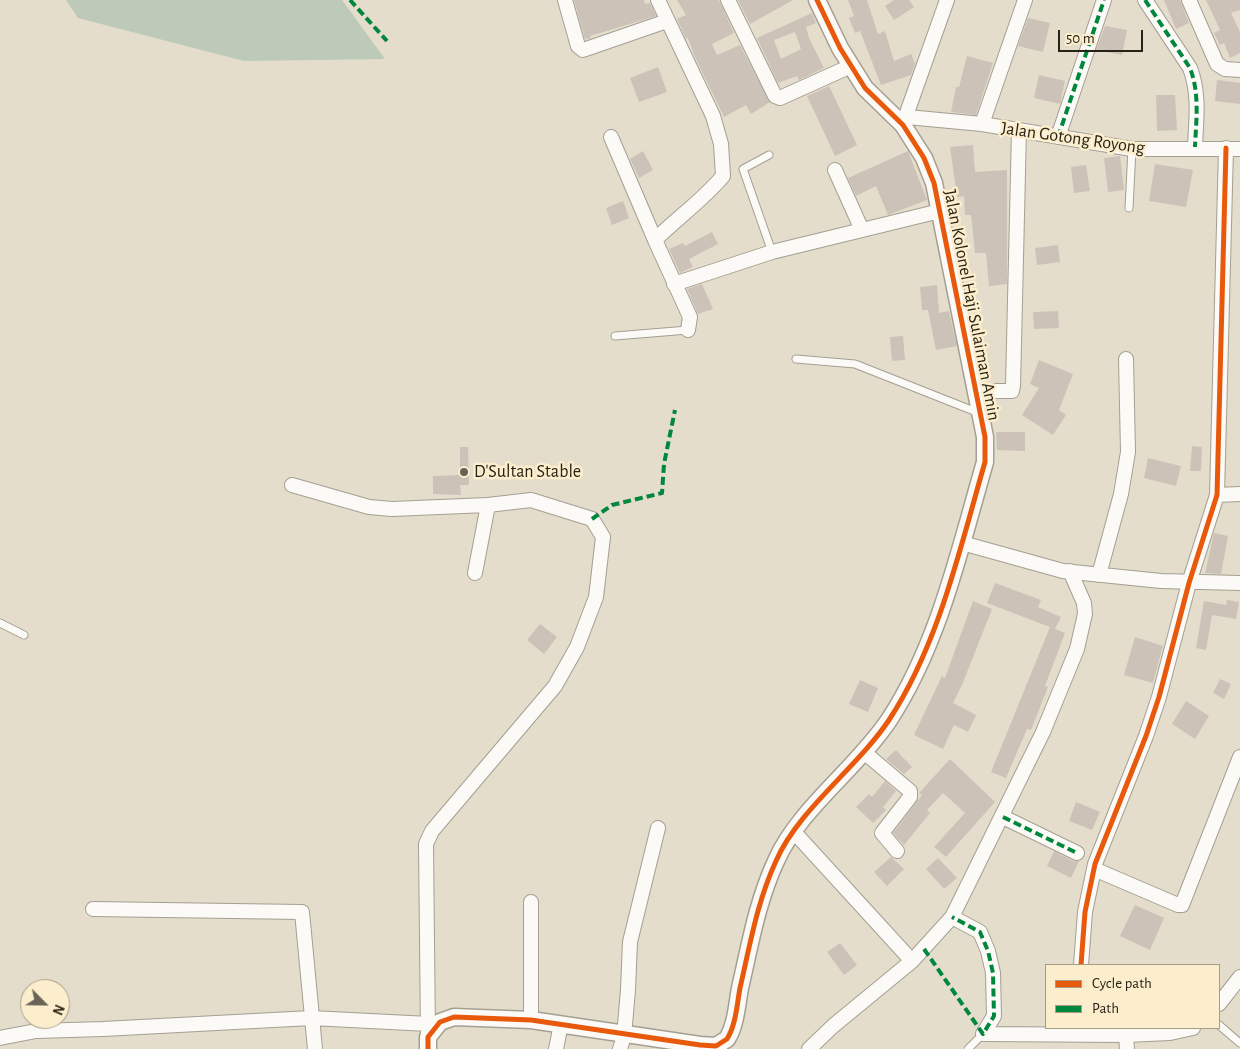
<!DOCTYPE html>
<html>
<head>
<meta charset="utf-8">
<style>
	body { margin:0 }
	#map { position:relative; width:1240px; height:1049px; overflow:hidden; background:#e4ddcc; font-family:"Alegreya Sans",sans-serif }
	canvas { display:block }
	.legend { position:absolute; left:1045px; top:964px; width:175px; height:65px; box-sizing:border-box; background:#fceecd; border:1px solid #a79c84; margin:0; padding:6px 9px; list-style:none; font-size:15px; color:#272216 }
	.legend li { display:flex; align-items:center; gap:10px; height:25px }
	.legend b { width:25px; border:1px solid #a79c84 }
	.north { position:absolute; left:20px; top:979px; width:50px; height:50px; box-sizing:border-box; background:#fceecd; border:1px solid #a79c84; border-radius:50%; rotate:113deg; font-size:14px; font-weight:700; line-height:20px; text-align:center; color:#272216 }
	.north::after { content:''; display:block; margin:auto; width:18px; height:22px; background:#696356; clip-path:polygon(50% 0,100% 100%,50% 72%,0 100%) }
	.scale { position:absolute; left:1058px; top:30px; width:85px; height:22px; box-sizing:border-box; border:2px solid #272216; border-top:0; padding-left:6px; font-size:15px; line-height:18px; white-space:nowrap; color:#272216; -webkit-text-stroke:4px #fceecd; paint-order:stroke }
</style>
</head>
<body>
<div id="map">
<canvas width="1240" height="1049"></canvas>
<ul class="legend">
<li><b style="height:6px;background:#e8590c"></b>Cycle path</li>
<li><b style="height:6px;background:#00873e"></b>Path</li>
</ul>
<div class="north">N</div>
<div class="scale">50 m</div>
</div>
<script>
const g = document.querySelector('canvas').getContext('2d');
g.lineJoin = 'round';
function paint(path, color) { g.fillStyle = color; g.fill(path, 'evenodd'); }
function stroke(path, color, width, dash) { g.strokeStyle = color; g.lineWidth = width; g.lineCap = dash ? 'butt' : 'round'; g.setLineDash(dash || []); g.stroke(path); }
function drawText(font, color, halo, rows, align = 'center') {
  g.font = font + ' "Alegreya Sans",sans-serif'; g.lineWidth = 5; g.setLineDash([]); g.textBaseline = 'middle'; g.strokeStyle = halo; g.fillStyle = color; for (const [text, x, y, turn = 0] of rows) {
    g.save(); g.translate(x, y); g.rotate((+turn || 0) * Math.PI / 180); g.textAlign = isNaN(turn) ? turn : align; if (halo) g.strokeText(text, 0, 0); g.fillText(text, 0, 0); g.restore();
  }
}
const green = new Path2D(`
	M66,0h276l43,59 -141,2 -166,-43z`);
const building = new Path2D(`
	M574,0h70l1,4 5,-1 6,13 -66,20 1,2 -6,1z
	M677,0h42l15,33 -22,11 5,11 23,-10 30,57 -19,12 -5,-9 -22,12 -30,-62 -6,-17 -2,1 -9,-20 9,-4z
	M738,0h55l-43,24z
	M848,0h19l11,34 7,-3 9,30 17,-7 4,10 -4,11 -30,10 -21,-54 -5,2 -6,-15 5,-2z
	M894,0h15l5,7 -20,13 -9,-14z
	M1164,0h16l9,23 -13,6z
	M1206,0h34v10l-9,3 9,19v21l-10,5 -6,-15 -4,2 -6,-12 6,-3z
	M812,13l4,10 -10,4 3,11 15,30 -25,12 -2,-4 -19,7 -21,-45zM795,32l6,17 -20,10 -7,-19z
	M1028,18l22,5 -7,29 -25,-6z
	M1105,26l22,4 -5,25 -26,-5z
	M967,56l26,7 -17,52 -25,-3 5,-25h3z
	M658,67l9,25 -28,10 -9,-24z
	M1039,75l26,6 -5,23 -26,-6z
	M1217,80l23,3v21l-25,-3z
	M829,86l28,59 -22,11 -28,-60z
	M1156,95h19l2,35 -20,1z
	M973,145l2,27 32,-2v114l-18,2 -3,-33h-11l-4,-38h-6l-1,-19 -7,1 -7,-50z
	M643,151l10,19 -14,8 -9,-19z
	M908,151l19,49 -39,15 -12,-29 -20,10 -8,-18z
	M1120,156l4,34 -16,2 -4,-34z
	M1155,164l38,6 -7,37 -37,-6z
	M1086,165l4,26 -16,2 -3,-26z
	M623,201l6,17 -17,7 -6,-17z
	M712,232l6,12 -29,15 4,8 -13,6 -11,-24 14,-6 2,3z
	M1058,245l2,17 -23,3 -2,-17z
	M702,284l11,25 -15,5 -11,-25z
	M937,285l2,28 10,-2 8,35 -21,4 -8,-40h-6l-2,-23z
	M1058,311l1,17 -25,1 -1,-17z
	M903,336l2,24 -13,1 -2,-24z
	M1039,360l34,14 -14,36 7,5 -13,20 -31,-20 17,-27 -9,-4z
	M996,432h29v19l-28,-1z
	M1192,446l10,1 -1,24h-11z
	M460,447h8l1,38h-9l1,10 -28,-1v-18l27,-1z
	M1148,458l33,8 -5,20 -32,-8z
	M1214,533l14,3 -7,38 -16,-1z
	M995,583l46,17 -3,7 23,10 -6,12 -68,-26z
	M1227,600l12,2 -3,17 -24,-4 -6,35 -10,-2 8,-47 22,4z
	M973,601l19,8 -30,76 -9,18 23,12 -8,17 -14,-7 -11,24 -29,-14 28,-59 3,2z
	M540,624l17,13 -13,17 -17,-14z
	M1050,627l15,6 -20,53 3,1 -17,43 -4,-1 -21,49 -15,-6z
	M1135,637l28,9 -10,37 -29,-8z
	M1220,679l11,5 -7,15 -11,-6z
	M860,680l18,8 -10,24 -19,-8z
	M1186,701l23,15 -14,23 -23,-15z
	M896,750l16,17 -8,7 -18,-15z
	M950,759l45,43 -49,55 -12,-10 31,-34 -22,-20 -16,17 3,3 -26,32 -11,-12 29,-38 -3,-2z
	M885,781l11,10 -13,16 3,3 -13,13 -17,-16 13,-13 3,3z
	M1076,802l24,10 -8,18 -23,-9z
	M1054,851l19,10h6l-8,17 -24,-12z
	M891,857l13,12 -17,17 -13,-14z
	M938,858l19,20 -13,11 -18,-20z
	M1135,905l29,13 -14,32 -30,-14z
	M840,943l17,22 -13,10 -17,-23z`);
const service = new Path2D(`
	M769,155l-26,14 29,83
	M1129,208l3,-59
	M615,336l73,-6
	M796,359l59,5 124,49
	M0,623l24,12
	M1219,1025l21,18
	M968,1049l15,-15`);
const minor = new Path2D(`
	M565,0l13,46 5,4 84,-29
	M658,0l55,116 8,28 2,32c-20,24 -46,42 -68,64l35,77 -2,13
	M728,0l47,96 5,2 71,-32
	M1145,0l45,68c10,26 6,53 5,79
	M1189,0l28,64 8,5 15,1
	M907,117l75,7 150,25h108
	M903,124l44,-124
	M982,124l43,-124
	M611,137l44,103
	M1058,137l46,-137
	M835,170l27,60
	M674,284l98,-32 168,-41
	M975,391h37l1,-5 6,-256
	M292,485l77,22 23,2 96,-4
	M1217,495l23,-1
	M962,543l101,28 98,10 79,2
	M1099,575l22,-81 7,-42 -2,-93
	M865,753l45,38v6l-28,36 15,18
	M1003,817l74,36
	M794,832l118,129
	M1094,869l84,36h4l58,-148
	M531,902v118
	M93,909l209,3 13,137
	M952,917l28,15 8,19 5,22 1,43 -11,18
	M1081,965l4,-53 10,-48 51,-128 13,-39 30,-114 28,-88 9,-347
	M1219,1004l21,-27
	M983,1034l143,1 44,-2 23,-5
	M1126,1035l1,14
	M428,1037l-2,-193 6,-13 123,-145 22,-39 19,-50 7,-60 -11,-18 -61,-19 -43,5 -13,68
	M0,1038l36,-7 67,-2 208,-11 118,6
	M556,1049l5,-25
	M620,1049l4,-13 4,-46 2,-48 28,-114
	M809,1049l24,-23 79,-65 40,-44 91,-185 34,-83 8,-35 -1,-11 -14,-32`);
const tertiary = new Path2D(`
	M428,1049v-12l12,-15 14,-5 77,3 169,25 16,1 11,-7c9,-14 10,-35 13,-51 10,-43 17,-86 36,-127 22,-51 81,-93 113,-141 50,-76 71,-172 96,-258v-25l-51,-254 -10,-25 -21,-33 -38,-37 -25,-40 -23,-48`);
const quiet = new Path2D(`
	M350,0l37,41
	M1145,0l45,68c10,26 6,53 5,79
	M1058,137l46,-137
	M592,519l20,-14 50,-12 2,-29 11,-54
	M1003,817l74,36
	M924,949l59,85 11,-18 -1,-43 -5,-22 -8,-19 -28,-15`);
const cycleway = new Path2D(`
	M1081,965l4,-53 10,-48 51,-128 13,-39 30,-114 28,-88 9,-347
	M428,1049v-12l12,-15 14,-5 77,3 169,25 16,1 11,-7c9,-14 10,-35 13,-51 10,-43 17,-86 36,-127 22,-51 81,-93 113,-141 50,-76 71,-172 96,-258v-25l-51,-254 -10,-25 -21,-33 -38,-37 -25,-40 -23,-48`);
const markers = [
	[464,472,5,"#696356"]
];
const streetNames = [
	["Jalan Gotong Royong",1073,138,8],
	["Jalan Kolonel Haji Sulaiman Amin",972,305,79]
];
const poiNames = [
	["D'Sultan Stable",474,472]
];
paint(green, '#bdcab9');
paint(building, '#cdc2b8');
stroke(service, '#a49f92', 9);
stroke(minor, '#a49f92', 16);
stroke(tertiary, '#a49f92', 19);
stroke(service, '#fbfaf7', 7);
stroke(minor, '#fbfaf7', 14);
stroke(tertiary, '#fbfaf7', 16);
stroke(quiet, '#00873e', 4, [8, 4]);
stroke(cycleway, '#e8590c', 5);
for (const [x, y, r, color] of markers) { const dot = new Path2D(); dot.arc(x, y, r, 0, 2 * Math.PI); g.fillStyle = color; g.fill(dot); stroke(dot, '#fceecd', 2); }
drawText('18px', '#272216', '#fceecd', streetNames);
drawText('18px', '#272216', '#fceecd', poiNames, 'left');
</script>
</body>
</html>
